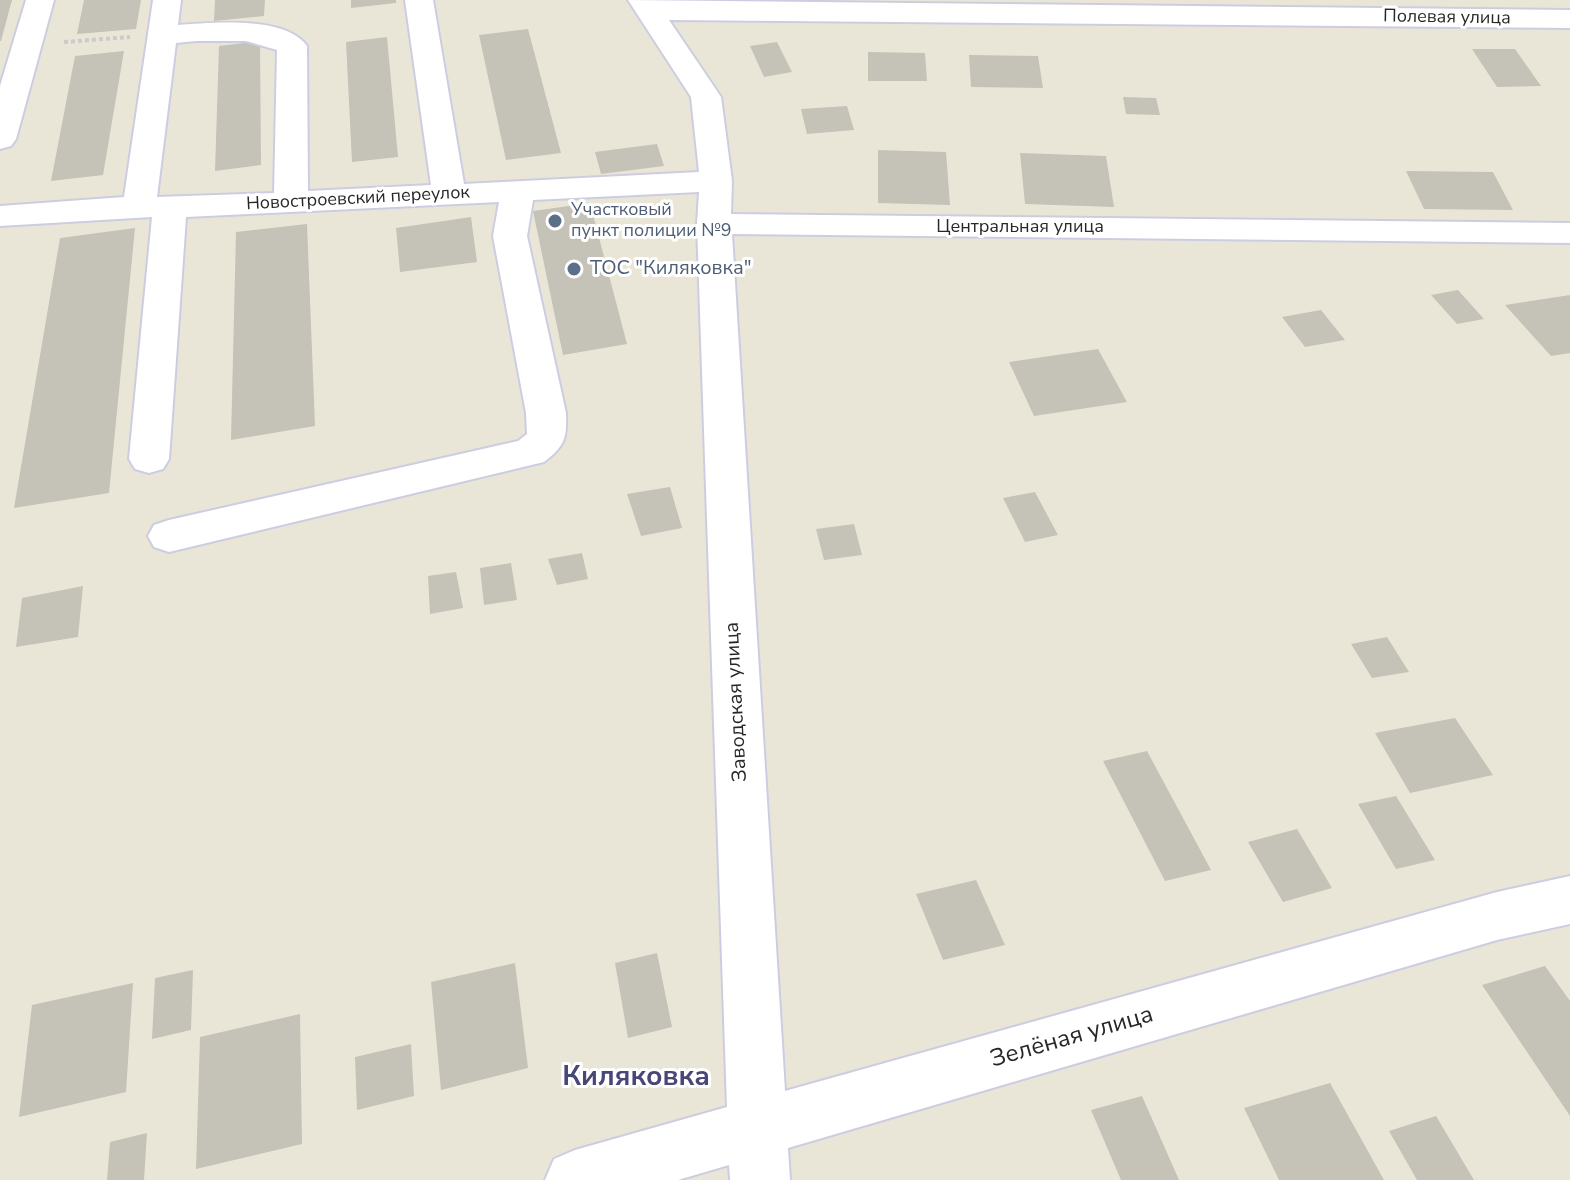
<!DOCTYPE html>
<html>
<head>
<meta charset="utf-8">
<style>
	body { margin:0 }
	canvas { display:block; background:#eae6d7 }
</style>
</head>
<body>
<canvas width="1570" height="1180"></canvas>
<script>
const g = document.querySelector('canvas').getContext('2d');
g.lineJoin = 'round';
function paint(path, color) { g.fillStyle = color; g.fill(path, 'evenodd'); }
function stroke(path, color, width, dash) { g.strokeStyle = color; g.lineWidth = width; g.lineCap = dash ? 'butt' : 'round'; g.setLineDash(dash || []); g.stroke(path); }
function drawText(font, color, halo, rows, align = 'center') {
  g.font = font + ' "Nunito Sans",sans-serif'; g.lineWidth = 6; g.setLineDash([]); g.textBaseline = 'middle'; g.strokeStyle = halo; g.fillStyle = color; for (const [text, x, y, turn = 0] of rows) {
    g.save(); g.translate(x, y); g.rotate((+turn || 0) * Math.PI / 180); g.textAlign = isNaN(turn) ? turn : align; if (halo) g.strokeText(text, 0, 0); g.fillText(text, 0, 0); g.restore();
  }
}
const building = new Path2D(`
	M0,0h12l-11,41h-1z
	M84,0h57l-5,29 -59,5z
	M215,0h50l-1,16 -50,5z
	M351,0h45v3l-45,5z
	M528,29l33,124 -55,7 -27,-125z
	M387,37l11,120 -46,5 -6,-120z
	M260,41l1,124 -46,6 4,-125z
	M777,42l15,30 -28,5 -14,-31z
	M1472,49h43l26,37 -44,1z
	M124,51l-21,124 -52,6 24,-125z
	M868,52l57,1 2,28h-59z
	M969,55l69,1 5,32 -72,-1z
	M1123,97l33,1 4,17 -34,-1z
	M847,106l7,24 -47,4 -6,-25z
	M657,144l7,22 -63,8 -6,-22z
	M878,150l68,2 4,53 -72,-2z
	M1020,153l86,3 8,51 -89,-3z
	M1406,171l87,1 20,38 -89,-1z
	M590,203l37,141 -64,11 -30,-144z
	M471,217l6,45 -77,10 -4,-44z
	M307,224l8,202 -84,14 5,-208z
	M135,228l-26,265 -95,15 46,-270z
	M1458,290l26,29 -27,5 -26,-29z
	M1570,295v58l-19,3 -46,-51z
	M1321,310l24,30 -40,7 -23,-30z
	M1098,349l29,53 -93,14 -25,-54z
	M670,487l12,41 -41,8 -14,-42z
	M1035,492l23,43 -33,7 -22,-44z
	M854,524l8,31 -38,5 -8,-31z
	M582,553l6,26 -31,6 -9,-26z
	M511,563l6,37 -33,5 -4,-37z
	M456,572l7,36 -33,6 -2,-38z
	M83,586l-5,51 -62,10 6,-49z
	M1387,637l22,35 -37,6 -21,-34z
	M1455,718l38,57 -83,18 -35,-60z
	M1147,751l64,119 -46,11 -62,-120z
	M1396,796l39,64 -39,9 -38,-65z
	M1297,829l35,59 -49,14 -35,-60z
	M976,880l29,65 -62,15 -27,-66z
	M657,953l15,74 -44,11 -13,-75z
	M515,963l13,105 -87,22 -10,-108z
	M1545,966l25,35v115l-88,-131z
	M193,970l-2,60 -39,9 3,-61z
	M133,983l-7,109 -107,25 13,-112z
	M300,1014l2,130 -106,25 4,-132z
	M411,1044l3,52 -57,14 -2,-53z
	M1330,1083l54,97h-105l-35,-72z
	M1142,1096l37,84h-58l-30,-70z
	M1436,1116l38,64h-57l-28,-49z
	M147,1133l-3,47h-37l3,-38z`);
const path = new Path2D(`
	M64,42l66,-5`);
const minor = new Path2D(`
	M26,0h28l-38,139 -5,7 -11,3v-63z
	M153,0h28l-3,25c32,-2 107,-10 129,21l1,145 123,-6 -26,-185h28l31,184 235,-12 -8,-75 -63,-97 942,10v18l-901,-8 52,77 11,84 -1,33 839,9v20l-838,-9 53,857 712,-199 73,-16v48l-73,16 -709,208 2,32h-60l-1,-15 -51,15h-133l9,-21 21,-9 152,-43 -30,-883 2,-32 -166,8 -6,36 39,177c1,25 -1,33 -22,49l-375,90 -15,-5 -6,-11 6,-11 15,-5 349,-79 9,-7 -1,-21 -33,-177 6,-34 -313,15 -17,242 -6,10 -14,4 -14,-4 -6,-10 23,-242 -152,9v-20l124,-9zM196,41h50l31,9 -3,143 -117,4 19,-154z`);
const markers = [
	[555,221,8,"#5c6f8a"],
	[574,269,8,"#5c6f8a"]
];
const farStreetnames = [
	["Полевая улица",1447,18,1],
	["Новостроевский переулок",358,199,-3],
	["Центральная улица",1020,228]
];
const farServicenames = [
	["Участковый",571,211],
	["пункт полиции №9",571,232]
];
const serviceNames = [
	["ТОС \"Киляковка\"",590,269]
];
const streetNames = [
	["Заводская улица",737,702,-93]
];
const nearStreetnames = [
	["Зелёная улица",1072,1038,-16]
];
const nearQuarternames = [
	["Киляковка",636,1078]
];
paint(building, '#c5c2b7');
stroke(minor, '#cdcde1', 4);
stroke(path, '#cbcbcb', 4, [4, 3]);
paint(minor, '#fff');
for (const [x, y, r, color] of markers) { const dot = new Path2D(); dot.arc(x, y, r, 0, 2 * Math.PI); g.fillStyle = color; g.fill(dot); stroke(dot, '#fff', 3); }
drawText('18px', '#272727', '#fff', farStreetnames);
drawText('18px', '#4e5e75', '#fff', farServicenames, 'left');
drawText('20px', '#4e5e75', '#fff', serviceNames, 'left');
drawText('20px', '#272727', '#fff', streetNames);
drawText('24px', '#272727', '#fff', nearStreetnames);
drawText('bold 28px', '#484778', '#fff', nearQuarternames);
</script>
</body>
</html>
